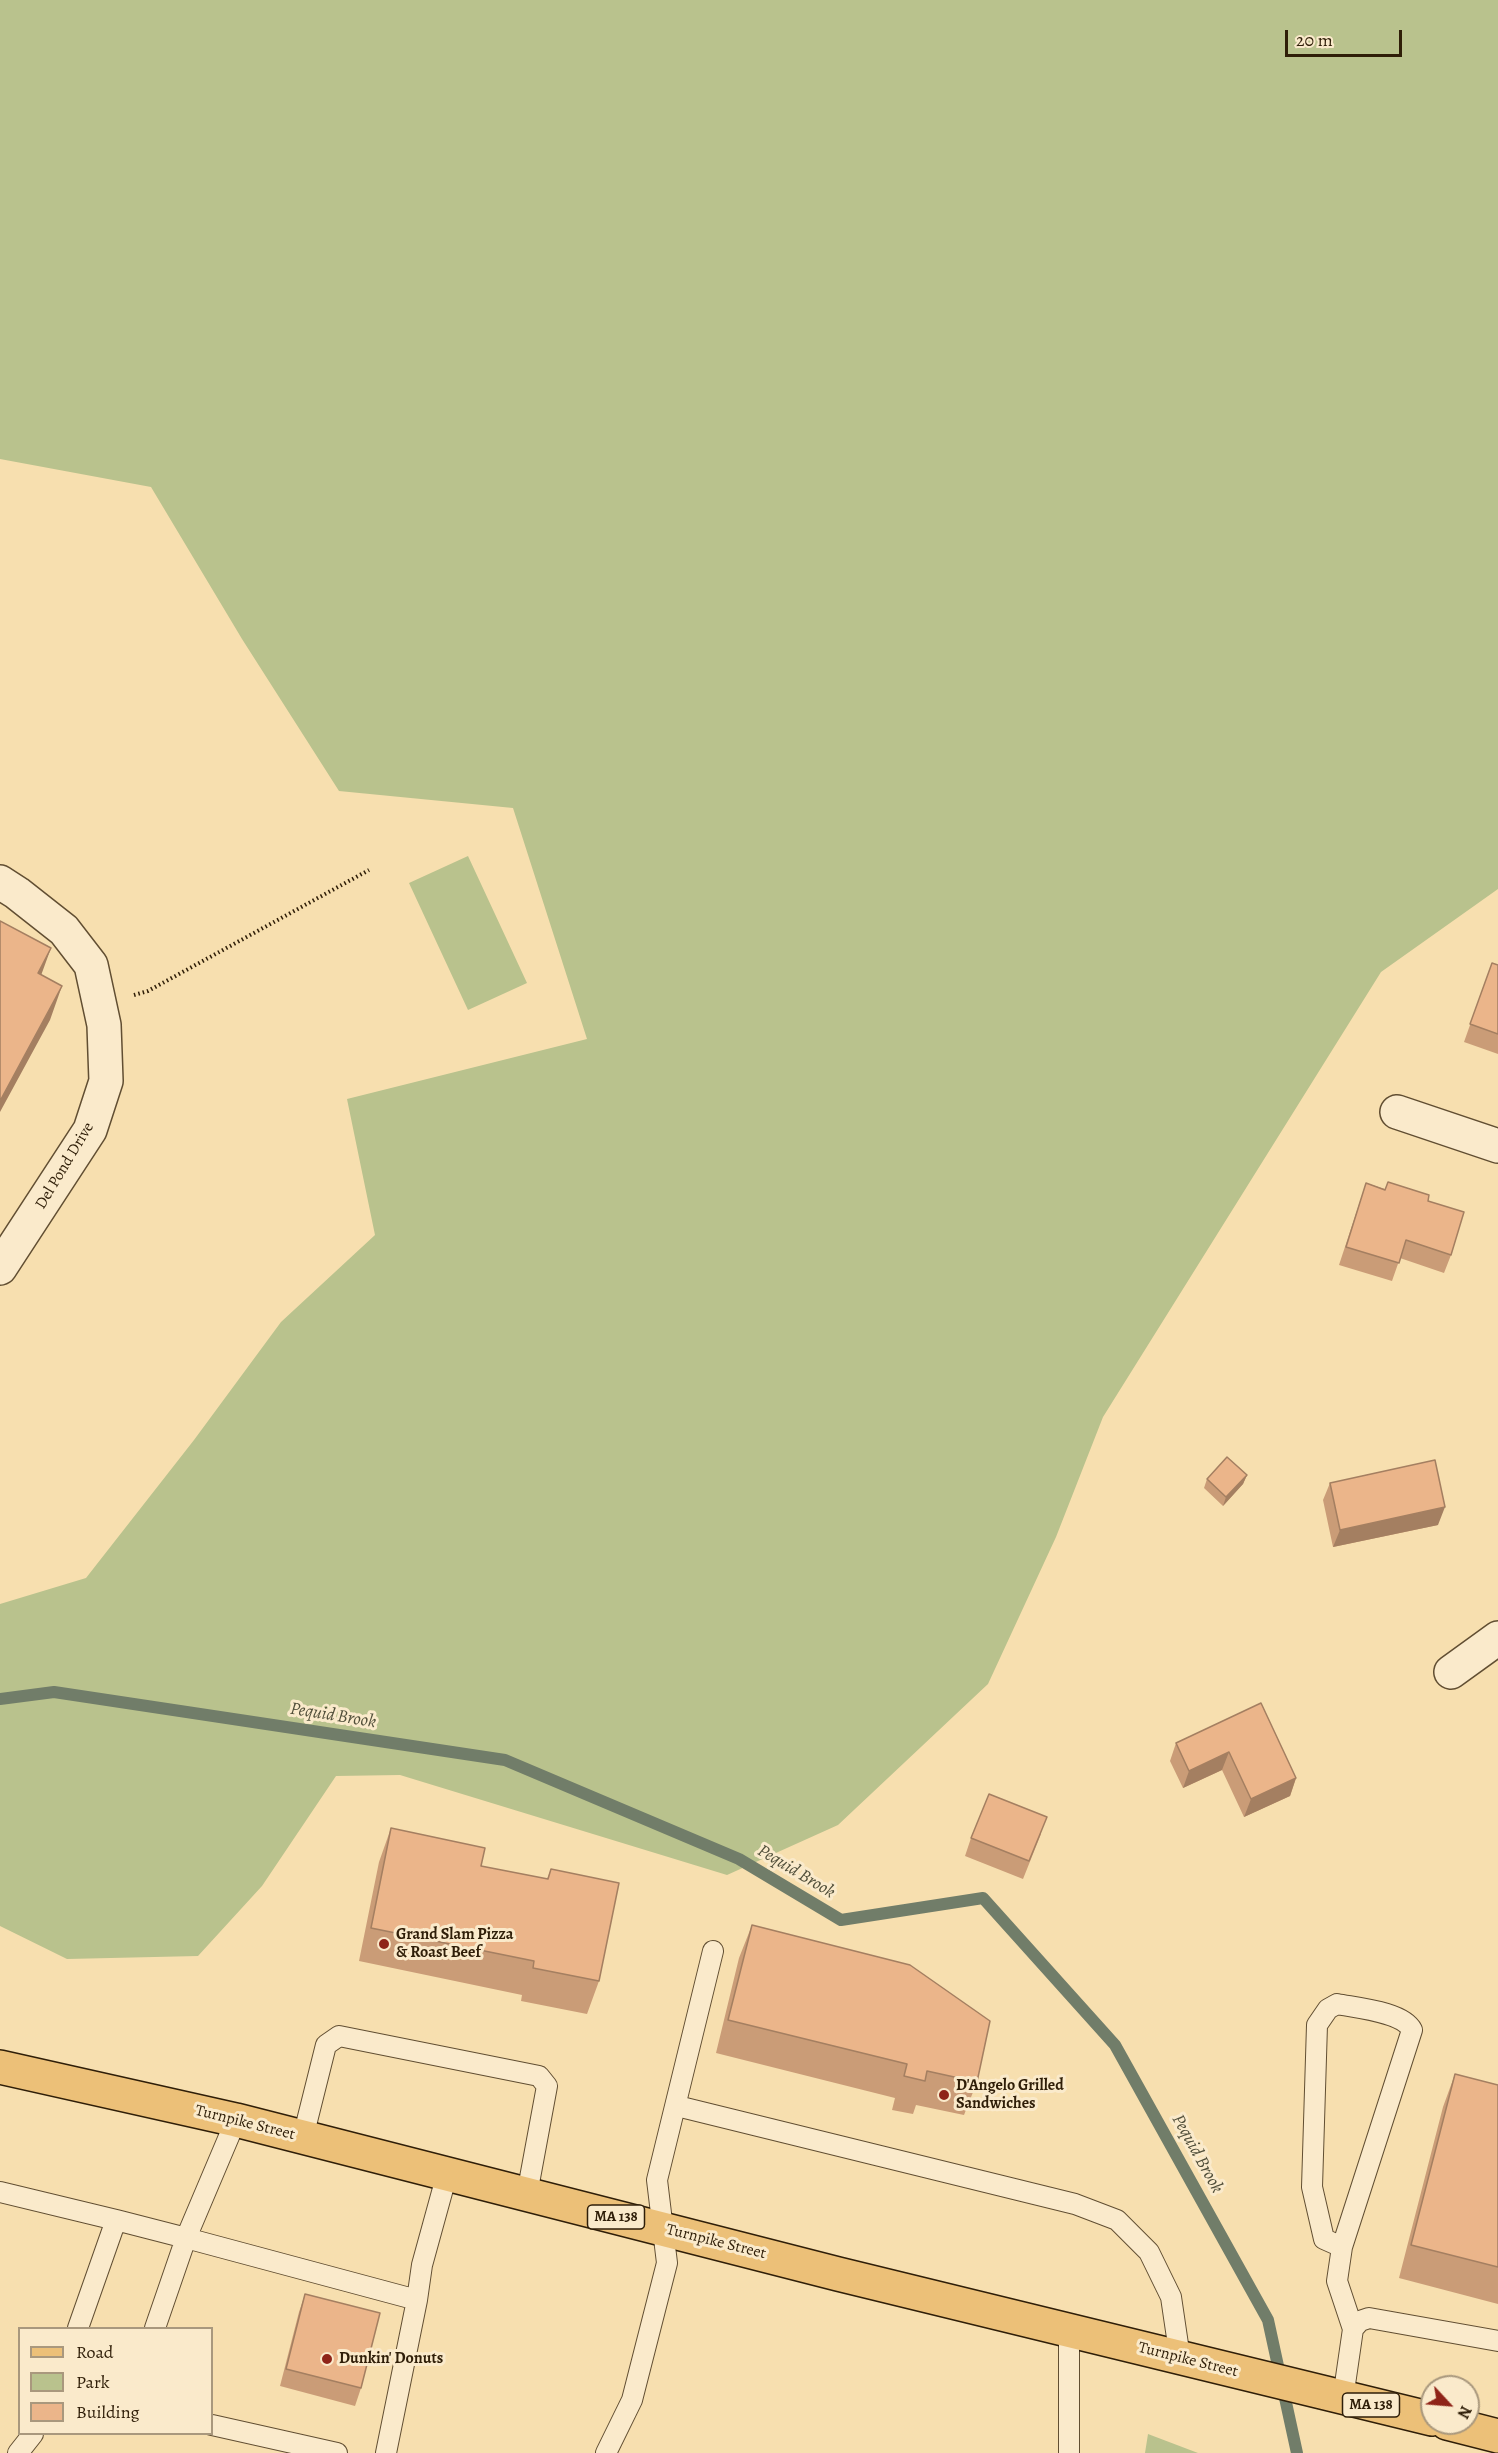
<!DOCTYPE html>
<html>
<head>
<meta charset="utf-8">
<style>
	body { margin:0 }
	#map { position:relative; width:1498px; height:2453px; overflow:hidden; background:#f7dfaf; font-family:Alegreya,serif }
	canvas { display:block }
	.legend { position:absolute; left:18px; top:2327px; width:195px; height:108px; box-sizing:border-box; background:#faeacb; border:2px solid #a9987d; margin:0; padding:8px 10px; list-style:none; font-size:18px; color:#2f1e08 }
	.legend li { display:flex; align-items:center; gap:12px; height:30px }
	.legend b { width:30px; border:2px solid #a9987d }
	.north { position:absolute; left:1420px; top:2375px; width:60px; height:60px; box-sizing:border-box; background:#faeacb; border:2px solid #a9987d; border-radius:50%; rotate:116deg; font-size:16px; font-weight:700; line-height:24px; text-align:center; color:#2f1e08 }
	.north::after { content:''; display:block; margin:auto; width:21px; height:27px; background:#8f2418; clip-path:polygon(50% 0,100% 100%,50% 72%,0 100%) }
	.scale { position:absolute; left:1285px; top:30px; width:117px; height:27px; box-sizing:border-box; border:3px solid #2f1e08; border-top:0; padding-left:8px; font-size:18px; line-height:21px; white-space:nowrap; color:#2f1e08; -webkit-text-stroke:4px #faeacb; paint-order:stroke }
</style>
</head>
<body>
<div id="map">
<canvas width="1498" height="2453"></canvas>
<ul class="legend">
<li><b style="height:8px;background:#ecc078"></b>Road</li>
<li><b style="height:16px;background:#b9c28d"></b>Park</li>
<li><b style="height:16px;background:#ebb58a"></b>Building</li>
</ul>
<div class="north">N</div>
<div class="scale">20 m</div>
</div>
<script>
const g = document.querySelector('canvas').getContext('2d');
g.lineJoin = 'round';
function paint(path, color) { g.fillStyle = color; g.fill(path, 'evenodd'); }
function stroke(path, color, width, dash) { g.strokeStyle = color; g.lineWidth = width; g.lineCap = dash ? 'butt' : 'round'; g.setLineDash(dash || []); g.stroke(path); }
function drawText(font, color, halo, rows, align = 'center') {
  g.font = font + ' Alegreya,serif'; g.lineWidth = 6; g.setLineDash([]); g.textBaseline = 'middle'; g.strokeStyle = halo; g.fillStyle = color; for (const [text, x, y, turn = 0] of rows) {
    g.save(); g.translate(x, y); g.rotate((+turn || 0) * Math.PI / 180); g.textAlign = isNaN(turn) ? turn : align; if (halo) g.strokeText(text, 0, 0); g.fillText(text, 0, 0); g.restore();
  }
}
const green = new Path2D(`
	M0,0h1498v889l-117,83 -278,445 -47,120 -68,147 -150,141 -111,50 -327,-100 -64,1 -74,110 -64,70 -131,3 -67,-33v-322l86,-26 108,-138 87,-118 94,-87 -28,-136 240,-60 -74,-231 -174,-17 -97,-152 -91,-152 -151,-28z
	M468,856l59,127 -59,27 -59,-127z
	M1148,2434l50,19h-53z`);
const stream = new Path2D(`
	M0,1699l54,-7 451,68 234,99 102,61 142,-22 132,147 153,275 29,133`);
const path = new Path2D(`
	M134,995l14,-4 221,-121`);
const lane = new Path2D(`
	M677,2106l398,98 42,16 32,32 22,45 9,61
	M303,2137l23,-92 13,-9 200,40 8,10 -20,108
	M0,2192l116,28 -38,108
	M116,2220l70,18 50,-118
	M1342,2247l-18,-8 -12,-52 5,-162 11,-16 9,-5c20,4 66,8 75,26l-70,217 -5,34 16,48
	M155,2328l31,-90 231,62 5,-35 25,-91
	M1343,2398l10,-69 7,-8 9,-3 129,23
	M212,2425l125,28
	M18,2453l15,-19
	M386,2453l31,-153
	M606,2453l26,-53 35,-137 -10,-83 56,-229
	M1069,2453v-122`);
const street = new Path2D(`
	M0,882l17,11 47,37 27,35 13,60 2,56 -16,49 -90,138
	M1397,1112l101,34
	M1451,1672l47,-34`);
const primary = new Path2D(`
	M0,2067l236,53 602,154 594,145
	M1447,2423l51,13`);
const wall = new Path2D(`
	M1492,963l6,2v89l-34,-12z
	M1366,1183l19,6 43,12 23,54 -7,18 -44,-15 -8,23 -53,-16z
	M1247,1475l-4,9 -20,22 -19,-18 3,-9z
	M1330,1483l108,42 -105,22 -10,-47z
	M1261,1703l35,75 -6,18 -46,21 -22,-47 -39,18 -13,-27 6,-18z
	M391,1828l90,38 66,13 4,-10 48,112 -12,33 -66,-13 1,-6 -163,-34 20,-99z
	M1041,1834l-18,45 -58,-23 6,-18z
	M752,1925l225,157 -13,33 -48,-10 -3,9 -21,-4 3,-12 -179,-45 23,-95z
	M1455,2074l43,11v219l-99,-26 44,-171z
	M305,2294l56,94 -6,18 -75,-20 19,-74z`);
const shadedWall = new Path2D(`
	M51,948l-12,33 -1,-8z
	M62,986l-12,34 -50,92v-11z
	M1247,1475l-4,9 -20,22 3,-9z
	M1445,1507l-7,18 -105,22 7,-17z
	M1229,1752l-7,18 -39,18 6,-17z
	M1296,1778l-6,18 -46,21 7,-18z`);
const building = new Path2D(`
	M0,921l51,27 -13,25 24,13 -62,115z
	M1492,963l6,2v69l-28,-10z
	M1388,1182l41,13 -1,6 36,11 -13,43 -45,-15 -7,23 -53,-16 20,-64 19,7z
	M1227,1457l20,18 -21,22 -19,-18z
	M1435,1460l10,47 -105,23 -10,-47z
	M1261,1703l35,75 -45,21 -22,-47 -40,19 -13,-28z
	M989,1794l58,23 -18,44 -58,-23z
	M391,1828l94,20 -4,18 67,13 3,-10 68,14 -20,98 -66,-13 1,-7 -163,-33z
	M752,1925l158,40 80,56 -13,61 -50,-11 -2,10 -21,-5 3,-12 -179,-44z
	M1455,2074l43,11v182l-87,-22z
	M305,2294l75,19 -19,75 -75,-19z`);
const markers = [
	[384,1944,6,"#8f2418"],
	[944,2095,6,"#8f2418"],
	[327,2359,6,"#8f2418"]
];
const shields = [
	[616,2217,57],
	[1371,2405,57]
];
const shieldNames = [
	["MA 138",616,2217],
	["MA 138",1371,2405]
];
const streetNames = [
	["Del Pond Drive",65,1166,-59],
	["Turnpike Street",245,2123,14],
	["Turnpike Street",716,2242,14],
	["Turnpike Street",1188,2360,14]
];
const poiNames = [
	["Grand Slam Pizza",396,1935],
	["& Roast Beef",396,1953],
	["D'Angelo Grilled",956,2086],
	["Sandwiches",956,2104],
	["Dunkin' Donuts",339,2359]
];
const waterNames = [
	["Pequid Brook",333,1716,9],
	["Pequid Brook",796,1872,31],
	["Pequid Brook",1197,2154,61]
];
paint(green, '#b9c28d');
stroke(stream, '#717d69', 12);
stroke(lane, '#614e32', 22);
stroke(street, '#614e32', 36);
stroke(primary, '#2f1e08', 36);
stroke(path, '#2f1e08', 4, [1.5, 3]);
stroke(lane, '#faeacb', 20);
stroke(street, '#faeacb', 33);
stroke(primary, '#ecc078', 33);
paint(wall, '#ca9c77');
paint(shadedWall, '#a47f61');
paint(building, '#ebb58a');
stroke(building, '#a47f61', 1.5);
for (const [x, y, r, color] of markers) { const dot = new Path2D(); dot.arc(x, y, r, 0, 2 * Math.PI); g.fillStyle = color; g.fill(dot); stroke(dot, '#faeacb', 2); }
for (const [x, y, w] of shields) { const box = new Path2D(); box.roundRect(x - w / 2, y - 12, w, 24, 4.5); g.fillStyle = '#faeacb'; g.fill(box); stroke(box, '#2f1e08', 1.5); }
drawText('bold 15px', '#2f1e08', null, shieldNames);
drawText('16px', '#2f1e08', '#faeacb', streetNames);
drawText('bold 16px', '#2f1e08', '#faeacb', poiNames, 'left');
drawText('italic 18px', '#504e39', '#faeacb', waterNames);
</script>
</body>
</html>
